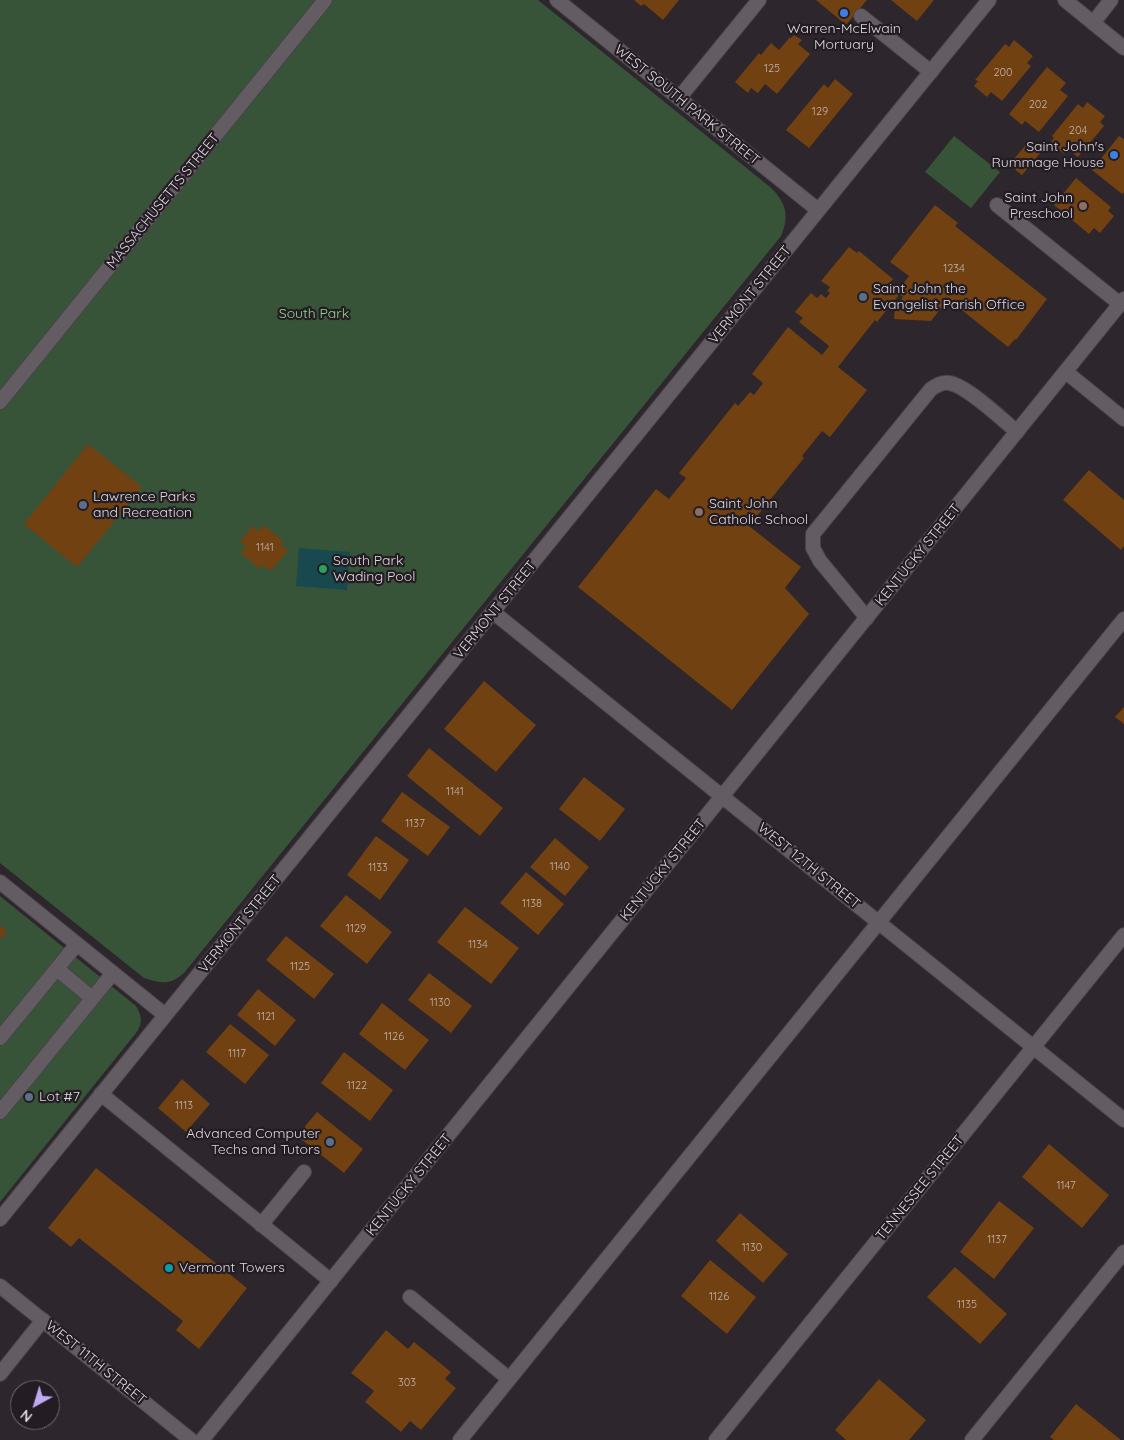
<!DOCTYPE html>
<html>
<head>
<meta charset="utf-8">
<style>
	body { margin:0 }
	#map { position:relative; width:1124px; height:1440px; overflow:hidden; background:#2d262c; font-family:Quicksand,sans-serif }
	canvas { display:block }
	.north { position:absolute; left:10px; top:1380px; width:50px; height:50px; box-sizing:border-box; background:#231d23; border:1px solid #6d686d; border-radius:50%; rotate:219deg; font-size:14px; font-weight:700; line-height:20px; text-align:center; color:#dcd8dc }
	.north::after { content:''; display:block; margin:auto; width:18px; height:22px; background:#c0a8f3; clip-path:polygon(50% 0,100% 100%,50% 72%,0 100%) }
</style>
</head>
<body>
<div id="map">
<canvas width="1124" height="1440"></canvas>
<div class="north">N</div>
</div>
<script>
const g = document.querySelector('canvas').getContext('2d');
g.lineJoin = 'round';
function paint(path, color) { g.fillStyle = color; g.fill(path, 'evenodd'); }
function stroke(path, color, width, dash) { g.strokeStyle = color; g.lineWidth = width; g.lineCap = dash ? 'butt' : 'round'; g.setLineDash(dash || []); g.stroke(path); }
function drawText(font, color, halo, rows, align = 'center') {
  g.font = font + ' Quicksand,sans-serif'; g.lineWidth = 4.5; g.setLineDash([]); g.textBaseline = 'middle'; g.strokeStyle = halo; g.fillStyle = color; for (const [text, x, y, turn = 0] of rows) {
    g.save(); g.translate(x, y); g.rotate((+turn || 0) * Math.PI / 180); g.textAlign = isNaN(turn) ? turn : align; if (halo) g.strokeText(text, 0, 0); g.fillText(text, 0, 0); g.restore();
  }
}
const green = new Path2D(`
	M0,0h538l232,187c16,15 20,29 11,49l-597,737c-15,13 -23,10 -40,5l-144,-115z
	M954,136l46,36 -29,36 -46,-36z
	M0,896l136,110c6,10 7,17 0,27l-136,169z`);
const water = new Path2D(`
	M299,548l51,4 -3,38 -51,-4z`);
const building = new Path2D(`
	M634,0h45l-16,20 -19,-16 -3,2z
	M816,0h51l-21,25z
	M891,0h43l-17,21z
	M794,35l8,5 -4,4 12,10 -33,40 -12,-10 -7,9 -7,-5 -3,5 -13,-11 24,-29 2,2 10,-12 8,7 11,-13 1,1z
	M1014,40l19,16 -6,7 4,3 -29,35 -11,-9 -4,5 -13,-11 4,-5 -3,-1 30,-36 4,3z
	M1047,67l19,16 -6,7 8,6 -29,36 -14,-11 -3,4 -13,-11z
	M835,79l18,15 -44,54 -23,-18 38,-46 4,4z
	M1087,102l18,14 -5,6 4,4 -26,31 -10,-8 -4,5 -14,-11 4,-5 -2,-2 26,-32 5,4z
	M1119,136l5,3v53l-2,2 -30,-24z
	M1029,141l13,10 -20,24 -13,-10z
	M1076,178l35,29 -3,4 6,5 -14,17 -6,-5 -5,6 -35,-29z
	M935,205l23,18 -3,3 92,73 -31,41 -1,-1 -7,8 -60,-48 -17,22 -37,-2 1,-12 8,-10 -6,-5 12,-16 -19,-14z
	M849,247l8,6 2,-2 34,28 -6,7 12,9 -22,27 -2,-2 -37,47 29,23 -37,47 -8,-6 -20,25 2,2 -55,68 52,41 -16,21 24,26 -77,96 -154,-123 78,-98 13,10 17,-21 -7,-5 56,-70 3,3 12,-14 4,3 9,-12 -11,-9 36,-47 34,28 7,-9 -30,-24 4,-4 -8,-6 16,-19 6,5 4,-4 5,4 4,-5 -3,-2 3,-4 -9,-6z
	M88,444l54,43 -65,80 -53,-43z
	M1089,470l35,30v46l-3,4 -58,-50z
	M264,525l19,16 -3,3 8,6 -17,21 -8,-6 -3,4 -19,-16 5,-7 -6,-4 12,-16 7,5z
	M484,681l52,44 -40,47 -52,-43z
	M1124,707v17l-9,-7z
	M429,748l74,60 -23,28 -73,-60z
	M584,777l41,32 -25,32 -41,-32z
	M402,792l48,35 -22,29 -47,-35z
	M376,836l33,24 -29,40 -33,-25z
	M555,838l34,29 -24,29 -35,-29z
	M526,872l38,32 -26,31 -38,-32z
	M346,895l46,37 -25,32 -47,-38z
	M465,907l54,41 -28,36 -54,-42z
	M0,926l7,5 -7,9z
	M286,936l48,38 -20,25 -48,-39z
	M429,973l43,33 -21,27 -43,-33z
	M258,989l38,31 -21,26 -38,-31z
	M382,1003l47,37 -24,30 -46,-36z
	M230,1024l39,31 -24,29 -39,-32z
	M344,1052l49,38 -23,31 -49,-38z
	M182,1079l28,25 -24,28 -28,-24z
	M317,1112l46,37 -19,24 -47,-37z
	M1049,1144l60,51 -27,33 -60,-51z
	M96,1168l151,120 -48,61 -23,-19 7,-9 -104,-83 -8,9 -23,-19z
	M999,1201l35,27 -40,51 -34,-27z
	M740,1213l48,41 -25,29 -47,-42z
	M710,1260l46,37 -29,37 -46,-38z
	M955,1267l52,47 -27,30 -53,-47z
	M386,1330l22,19 6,-7 37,30 -6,7 11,9 -35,42 -11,-9 -9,11 -36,-30 9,-11 -23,-18z
	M879,1379l47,41 -17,20h-63l-11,-10z
	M1076,1404l45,36h-67l-4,-3z`);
const service = new Path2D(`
	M861,16l70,56
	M1093,23l18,-23
	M679,98l80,-98
	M997,205l123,99
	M1066,372l58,47
	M867,618l-47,-57 -7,-13v-14l118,-145c6,-4 11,-7 18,-6 17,2 54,37 68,49
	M57,969l35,29
	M0,1038l77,-94
	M101,1094l230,187
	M0,1112l113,-139
	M261,1225l43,-53
	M410,1297l99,82
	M0,1374l43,-54
	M460,1440l664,-821
	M972,1440l152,-188`);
const minor = new Path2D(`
	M557,0l261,210
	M1065,0l59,48
	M493,612l631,508
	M0,882l165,133
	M0,1219l989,-1219`);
const secondary = new Path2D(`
	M0,402l325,-402
	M0,1286l191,154
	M202,1440l922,-1141
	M716,1440l408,-505`);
const markers = [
	[844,13,5,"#3f7fe0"],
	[1114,155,5,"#3f7fe0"],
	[1083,206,5,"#8d6e63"],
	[863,297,5,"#5c6f8a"],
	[83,505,5,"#5c6f8a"],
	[699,512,5,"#8d6e63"],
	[323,569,5,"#2e9e5b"],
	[29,1097,5,"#5c6f8a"],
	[330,1142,5,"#5c6f8a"],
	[169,1268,5,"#0f9aa8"]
];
const numberNames = [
	["125",772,69],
	["200",1003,73],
	["202",1038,105],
	["129",820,112],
	["204",1078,131],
	["1234",954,269],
	["1141",265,548],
	["1141",455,792],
	["1137",415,824],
	["1140",560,867],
	["1133",378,868],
	["1138",532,904],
	["1129",356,929],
	["1134",478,945],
	["1125",300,967],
	["1130",440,1003],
	["1121",266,1017],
	["1126",394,1037],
	["1117",237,1054],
	["1122",357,1086],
	["1113",184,1106],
	["1147",1066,1186],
	["1137",997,1240],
	["1130",752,1248],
	["1126",719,1297],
	["1135",967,1305],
	["303",407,1383]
];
const poiNames = [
	["Warren-McElwain",844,29,"center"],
	["Mortuary",844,45,"center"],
	["Saint John's",1104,147,"right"],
	["Rummage House",1104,163,"right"],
	["Saint John",1073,198,"right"],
	["Preschool",1073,214,"right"],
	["Saint John the",873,289],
	["Evangelist Parish Office",873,305],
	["Lawrence Parks",93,497],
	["and Recreation",93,513],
	["Saint John",709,504],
	["Catholic School",709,520],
	["South Park",333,561],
	["Wading Pool",333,577],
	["Lot #7",39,1097],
	["Advanced Computer",320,1134,"right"],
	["Techs and Tutors",320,1150,"right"],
	["Vermont Towers",179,1268]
];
const streetNames = [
	["WEST SOUTH PARK STREET",687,105,39],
	["MASSACHUSETTS STREET",163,201,-51],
	["VERMONT STREET",750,295,-51],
	["KENTUCKY STREET",918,555,-51],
	["VERMONT STREET",495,610,-51],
	["WEST 12TH STREET",809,866,39],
	["KENTUCKY STREET",663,870,-51],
	["VERMONT STREET",240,924,-51],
	["KENTUCKY STREET",409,1185,-51],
	["TENNESSEE STREET",920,1188,-51],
	["WEST 11TH STREET",96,1363,39]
];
const parkNames = [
	["South Park",314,314]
];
paint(green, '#385438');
paint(water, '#17494e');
paint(building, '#714112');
stroke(service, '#494349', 16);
stroke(minor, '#494349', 16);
stroke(secondary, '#494349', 16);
stroke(service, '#645c63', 14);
stroke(minor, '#645c63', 14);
stroke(secondary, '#645c63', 14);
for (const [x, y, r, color] of markers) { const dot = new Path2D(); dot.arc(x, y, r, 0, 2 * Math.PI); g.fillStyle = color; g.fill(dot); stroke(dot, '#231d23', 2); }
drawText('11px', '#c1b2aa', null, numberNames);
drawText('14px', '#dcd8dc', '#231d23', poiNames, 'left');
drawText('14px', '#dcd8dc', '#231d23', streetNames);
drawText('14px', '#91d691', '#231d23', parkNames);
</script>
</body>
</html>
